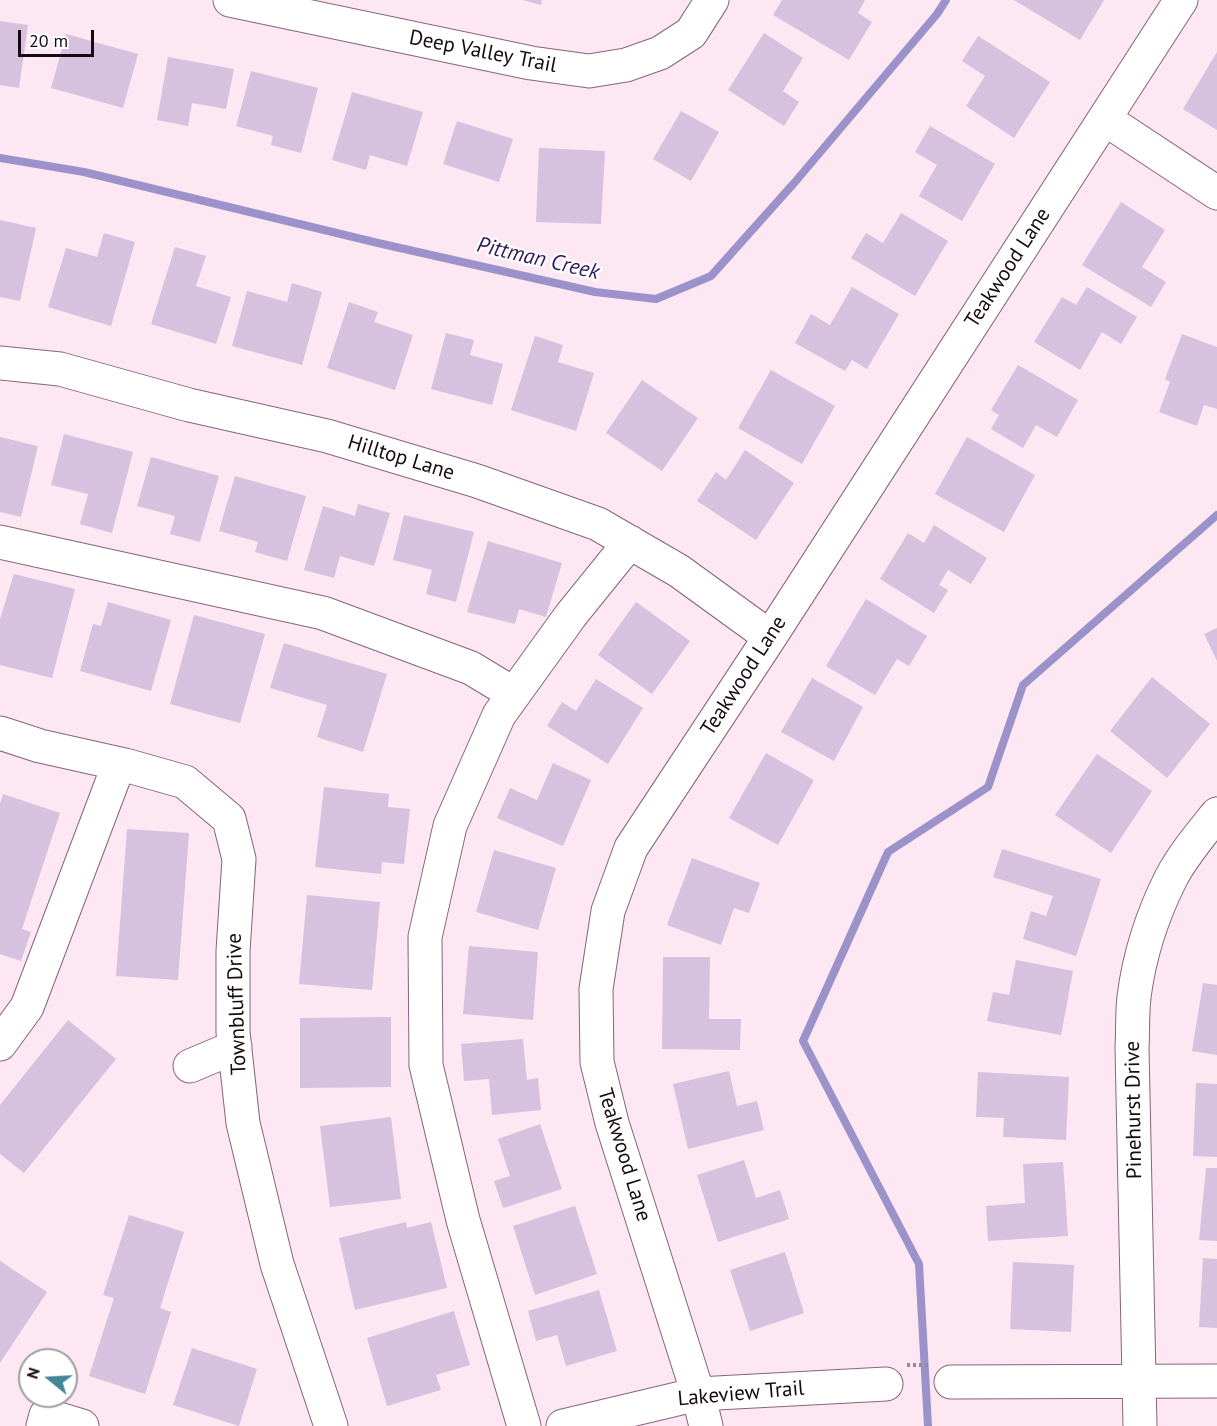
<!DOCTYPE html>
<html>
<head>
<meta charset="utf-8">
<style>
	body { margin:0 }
	#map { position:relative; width:1217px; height:1426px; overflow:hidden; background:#fce7f3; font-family:"PT Sans",sans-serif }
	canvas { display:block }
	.north { position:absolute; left:18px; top:1348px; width:60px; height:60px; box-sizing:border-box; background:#fff; border:2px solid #a29da0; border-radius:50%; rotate:288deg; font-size:16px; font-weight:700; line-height:24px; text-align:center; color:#160b12 }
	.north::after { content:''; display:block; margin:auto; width:21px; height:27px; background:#448697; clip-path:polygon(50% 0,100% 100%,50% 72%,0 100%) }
	.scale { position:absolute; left:18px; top:30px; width:76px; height:27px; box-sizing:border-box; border:3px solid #160b12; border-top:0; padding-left:8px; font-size:18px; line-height:21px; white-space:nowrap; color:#160b12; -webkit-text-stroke:4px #fff; paint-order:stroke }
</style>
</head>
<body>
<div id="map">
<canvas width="1217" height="1426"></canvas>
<div class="north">N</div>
<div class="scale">20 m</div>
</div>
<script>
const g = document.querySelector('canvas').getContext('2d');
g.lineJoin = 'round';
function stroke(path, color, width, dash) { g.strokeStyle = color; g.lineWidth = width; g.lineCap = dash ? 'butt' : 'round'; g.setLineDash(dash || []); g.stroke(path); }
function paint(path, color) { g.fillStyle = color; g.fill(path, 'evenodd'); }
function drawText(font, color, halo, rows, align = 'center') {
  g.font = font + ' "PT Sans",sans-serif'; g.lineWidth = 4.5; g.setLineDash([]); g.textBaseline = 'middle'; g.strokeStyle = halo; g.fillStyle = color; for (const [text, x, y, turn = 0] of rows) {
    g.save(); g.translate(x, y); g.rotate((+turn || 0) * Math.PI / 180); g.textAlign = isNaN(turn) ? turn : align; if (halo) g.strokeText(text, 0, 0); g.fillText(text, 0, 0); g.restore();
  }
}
const stream = new Path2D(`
	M0,158l84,14 294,71 217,49 61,7 55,-23 84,-94 142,-168 9,-14
	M928,1426l-9,-162 -116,-223 85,-189 100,-65 35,-102 194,-170`);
const building = new Path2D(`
	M523,0h19l-1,5z
	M782,0h83l-7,13 14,9 -23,38 -76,-45z
	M1014,0h90l-24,40z
	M0,21l28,4 -9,63 -19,-3z
	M764,33l39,25 -20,33 16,11 -15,24 -56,-36z
	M66,34l72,20 -15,54 -72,-20z
	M978,36l72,46 -36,56 -48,-32 19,-30 -23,-15z
	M1217,52v78l-34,-21z
	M168,57l66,12 -8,40 -34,-6 -4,23 -31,-6z
	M251,71l67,17 -17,65 -30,-8 2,-9 -37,-10z
	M352,92l71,20 -16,54 -37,-11 -4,15 -34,-10z
	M681,111l38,21 -28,49 -38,-22z
	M457,121l56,18 -14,43 -56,-18z
	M930,126l65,38 -33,57 -43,-25 18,-31 -22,-13z
	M539,148l66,3 -4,73 -65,-2z
	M1121,202l44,28 -23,37 24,15 -15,25 -69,-42z
	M901,213l47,28 -33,55 -64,-38 15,-25 17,10z
	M0,220l36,8 -16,73 -20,-4z
	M104,233l31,9 -24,84 -63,-19 18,-59 31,9z
	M175,247l31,9 -10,30 35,11 -15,47 -65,-20z
	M292,283l30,9 -20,73 -70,-19 15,-55 40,11z
	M852,287l47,27 -32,55 -15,-9 -7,11 -50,-28 16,-29 19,11z
	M1087,287l50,30 -16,27 -19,-12 -22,38 -46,-28 28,-45 14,8z
	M349,302l29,10 -4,10 39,13 -18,55 -68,-22z
	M446,333l28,7 -4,15 33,9 -11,41 -61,-16z
	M1182,334l35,13v62l-13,-4 -7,21 -38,-14 11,-30 -5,-3z
	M535,336l28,9 -5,17 36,11 -18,58 -65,-21z
	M1018,365l60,35 -21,37 -21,-12 -13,23 -32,-19 8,-14 -8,-5z
	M771,370l64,36 -33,58 -64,-36z
	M642,380l56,38 -36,53 -56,-38z
	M64,434l69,18 -21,81 -32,-9 8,-30 -37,-9z
	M0,437l38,9 -17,71 -21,-5z
	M967,437l68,38 -31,57 -69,-38z
	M745,450l49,33 -38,57 -59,-39 19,-29 10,8z
	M151,457l68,19 -19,66 -30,-8 5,-18 -38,-10z
	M235,476l71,20 -19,65 -32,-9 3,-10 -39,-11z
	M358,504l32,9 -16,53 -34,-10 -6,22 -30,-8 19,-64 32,10z
	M404,515l70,17 -18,70 -30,-8 6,-24 -39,-10z
	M934,525l53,33 -16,26 -23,-14 -9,15 9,5 -14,23 -54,-34 28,-46 16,10z
	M488,541l74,22 -16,54 -27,-8 -4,15 -48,-12z
	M14,574l61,15 -23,89 -52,-13v-46z
	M866,599l61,37 -18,30 -12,-7 -22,36 -49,-29z
	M108,602l63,18 -20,71 -71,-20 13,-47 8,2z
	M636,602l54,39 -38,53 -54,-39z
	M194,615l71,19 -25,89 -70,-19z
	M1217,628v33l-13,-27z
	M284,643l103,31 -24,78 -46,-15 10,-32 -57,-17z
	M1152,677l58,47 -43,54 -57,-47z
	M812,678l51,29 -29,54 -53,-29z
	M596,679l47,29 -35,56 -61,-38 15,-24 14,9z
	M766,753l48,27 -36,65 -49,-27z
	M1097,754l55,37 -41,62 -56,-38z
	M553,763l38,17 -28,66 -66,-28 13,-30 27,12z
	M324,787l65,7 -1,13 22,2 -6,55 -22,-2 -1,12 -66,-7z
	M3,794l57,19 -38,116 9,3 -10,29 -21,-7v-150z
	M127,829l62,4 -11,147 -62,-4z
	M1002,849l99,30 -25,77 -53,-17 8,-28 15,5 7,-20 -60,-19z
	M494,850l62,18 -18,62 -62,-18z
	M692,858l68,25 -11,30 -15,-5 -13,37 -54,-20z
	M307,895l73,7 -8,88 -73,-6z
	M469,946l69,6 -5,68 -70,-6z
	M663,957h47l-1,62h32l-1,31 -78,-1z
	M1016,960l57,11 -12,64 -74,-14 6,-29 16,3z
	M1203,983l14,2v70l-25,-4z
	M391,1017v70l-91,1v-70z
	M68,1020l48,39 -92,114 -24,-19v-49z
	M523,1039l4,41 11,-2 3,32 -49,5 -3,-36 -25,2 -3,-37z
	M729,1071l8,35 20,-5 7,29 -76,19 -15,-65z
	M978,1072l91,5 -3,63 -63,-3 1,-19 -28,-1z
	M1196,1083l21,1v73l-24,-1z
	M391,1117l10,82 -71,8 -10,-81z
	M540,1124l22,65 -59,19 -9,-27 16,-5 -12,-37z
	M744,1160l12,38 24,-8 9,29 -71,23 -21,-67z
	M1063,1162l5,74 -80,5 -2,-35 39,-3 -2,-39z
	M1206,1168h11v73l-18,-1z
	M575,1206l22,68 -62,21 -22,-69z
	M129,1215l55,17 -24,76 11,4 -26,82 -56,-18 25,-78 -11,-3z
	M406,1222l1,6 24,-6 16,66 -92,22 -16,-72z
	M785,1252l19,61 -54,18 -20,-61z
	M1203,1258l14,1v69l-18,-1z
	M0,1261l47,31 -47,71z
	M1013,1262l61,3 -3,67 -61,-3z
	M599,1290l18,61 -51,15 -9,-31 -21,6 -8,-30z
	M454,1311l16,54 -34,10 5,15 -54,16 -20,-68z
	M192,1348l65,21 -18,57 -66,-21z`);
const path = new Path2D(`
	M907,1365h23`);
const minor = new Path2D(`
	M230,0l301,63 58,8 37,-6 34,-12 31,-20 21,-33
	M1105,119l112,74
	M0,363l60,6 129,36 138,31 150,45 121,43 81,47 91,66
	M0,542l323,71 148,55 43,26
	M0,733l40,13 85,19 60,17 44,37 10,40 -6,92v81l10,91 34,141 54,162
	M0,1044l27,-37 92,-243
	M190,1066l45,-19
	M951,1382l266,-1
	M43,1426l3,-11 36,11
	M524,1426l-61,-206 -37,-155 -1,-128 25,-111 49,-111 72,-100 59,-73
	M563,1426l135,-32 188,-10
	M706,1426l-8,-32 -86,-271 -15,-61 -1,-73 12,-78 23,-63 139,-211 411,-637
	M1140,1426l-8,-378c1,-17 0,-34 2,-51 5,-40 19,-83 37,-119 12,-23 30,-44 46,-64`);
const streetNames = [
	["Deep Valley Trail",483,52,11],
	["Teakwood Lane",1008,268,-57],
	["Hilltop Lane",401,458,17],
	["Teakwood Lane",744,676,-57],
	["Townbluff Drive",237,1004,-92],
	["Pinehurst Drive",1134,1110,-91],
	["Teakwood Lane",624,1155,73],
	["Lakeview Trail",741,1394,-5]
];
const waterNames = [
	["Pittman Creek",538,259,13]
];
stroke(stream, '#9b92c9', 8);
paint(building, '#d6c1de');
stroke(minor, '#846679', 35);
stroke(path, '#998892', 4, [3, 3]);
stroke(minor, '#fff', 33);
drawText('21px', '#160b12', '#fff', streetNames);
drawText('italic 22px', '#2e1b5c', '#fff', waterNames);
</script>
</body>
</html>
